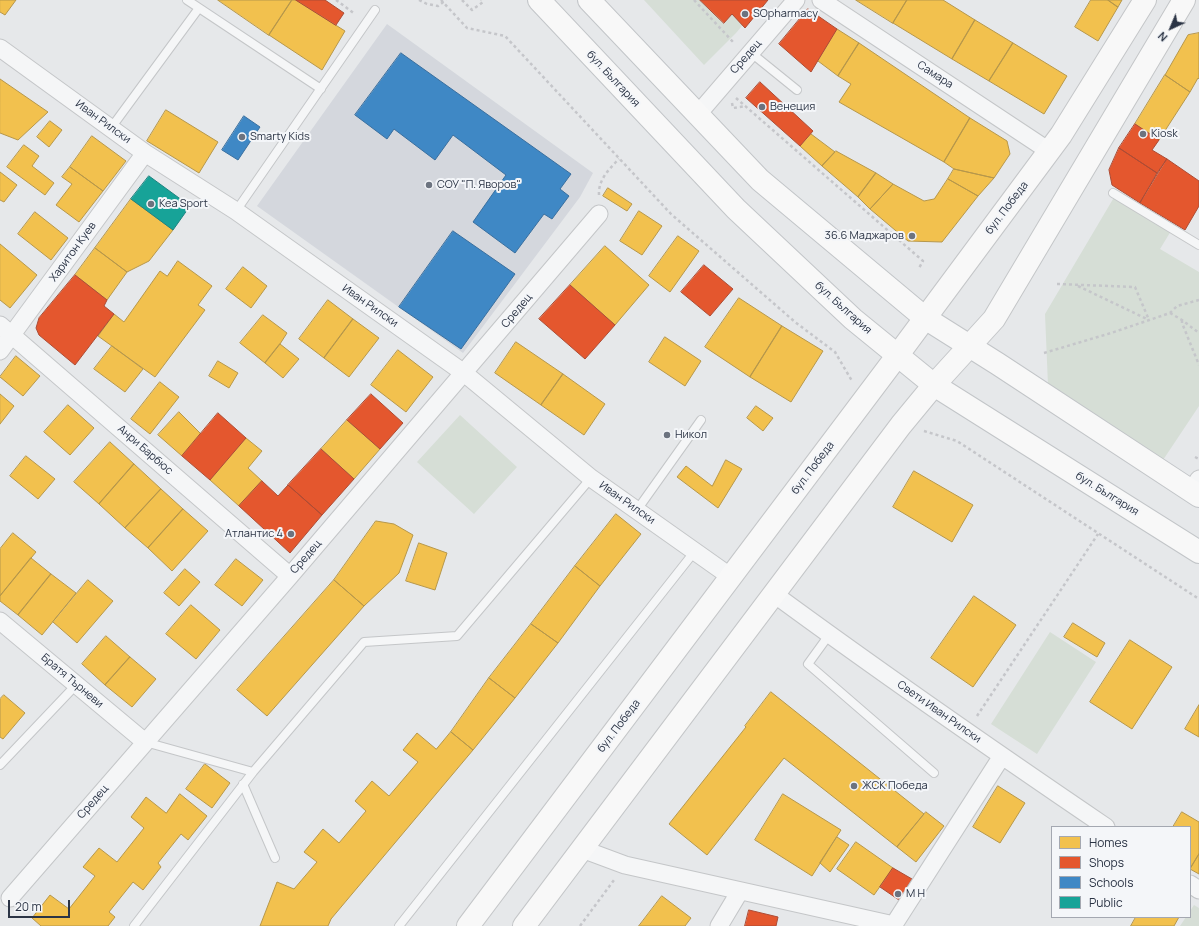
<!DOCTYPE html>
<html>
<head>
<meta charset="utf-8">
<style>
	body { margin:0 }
	#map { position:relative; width:1199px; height:926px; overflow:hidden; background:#e6e8ea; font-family:Manrope,sans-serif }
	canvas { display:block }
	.legend { position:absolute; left:1051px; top:826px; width:140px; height:92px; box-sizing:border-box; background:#f4f6f9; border:1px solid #a4a8b1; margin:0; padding:5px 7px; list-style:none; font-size:12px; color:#2b3445 }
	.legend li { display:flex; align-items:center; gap:8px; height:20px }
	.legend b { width:20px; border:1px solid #a4a8b1 }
	.north { position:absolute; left:1151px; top:8px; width:40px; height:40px; -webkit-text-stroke:3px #f4f6f9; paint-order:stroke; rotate:224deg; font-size:11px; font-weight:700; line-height:16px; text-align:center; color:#2b3445 }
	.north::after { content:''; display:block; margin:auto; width:14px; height:18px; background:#2b3445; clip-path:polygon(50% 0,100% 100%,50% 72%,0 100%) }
	.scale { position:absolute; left:8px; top:900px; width:62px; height:18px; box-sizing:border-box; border:2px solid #2b3445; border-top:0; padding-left:5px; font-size:12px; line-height:14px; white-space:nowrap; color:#2b3445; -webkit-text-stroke:3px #f4f6f9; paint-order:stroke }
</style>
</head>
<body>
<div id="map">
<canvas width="1199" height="926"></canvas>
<ul class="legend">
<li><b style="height:11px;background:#f2c14e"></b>Homes</li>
<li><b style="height:11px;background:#e4572e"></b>Shops</li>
<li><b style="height:11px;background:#3f88c5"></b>Schools</li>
<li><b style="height:11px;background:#17a398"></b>Public</li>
</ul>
<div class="north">N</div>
<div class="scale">20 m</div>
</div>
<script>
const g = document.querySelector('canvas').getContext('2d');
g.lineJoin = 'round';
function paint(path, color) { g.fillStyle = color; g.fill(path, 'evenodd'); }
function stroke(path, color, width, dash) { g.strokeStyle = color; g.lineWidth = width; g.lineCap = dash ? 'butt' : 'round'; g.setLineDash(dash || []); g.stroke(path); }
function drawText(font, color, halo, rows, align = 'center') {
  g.font = font + ' Manrope,sans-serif'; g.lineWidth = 4; g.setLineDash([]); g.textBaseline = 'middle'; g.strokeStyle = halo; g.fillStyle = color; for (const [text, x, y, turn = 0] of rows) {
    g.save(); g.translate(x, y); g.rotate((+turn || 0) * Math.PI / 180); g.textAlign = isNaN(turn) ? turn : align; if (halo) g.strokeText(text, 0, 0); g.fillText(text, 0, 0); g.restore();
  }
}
const built = new Path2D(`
	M387,24l206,149 -13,24 -117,156 -206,-147z`);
const green = new Path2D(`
	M644,0h120l-28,33 -32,32z
	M1116,194l55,37 -11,18 39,23v134l-36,54 -115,-75 -3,-71z
	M460,415l57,52 -43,47 -57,-52z
	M1050,632l46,30 -59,92 -46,-30z
	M1194,905l5,3v18h-19l6,-9h4v-6z`);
const homes = new Path2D(`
	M0,0h16l-11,15 -5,-3z
	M218,0h74l-23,35z
	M292,0h4l49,31 -23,39 -53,-35z
	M856,0h51l-14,23z
	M907,0h36l32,20 -23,39 -59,-36z
	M1091,0h17l10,7 -20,34 -23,-14z
	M1108,0h14l-4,7z
	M975,20l38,23 -24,38 -37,-22z
	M837,29l22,14 -21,33 -20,-15z
	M1199,33v46l-1,-1 -8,14 -25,-17 23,-40z
	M859,43l111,75 -26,44 -105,-60 12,-18 -13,-8z
	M1013,43l54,33 -23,38 -55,-33z
	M1165,75l25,17 -31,48 -24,-16z
	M0,79l48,33 -30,28 -18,-7z
	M166,110l52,32 -19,31 -52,-32z
	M970,118l37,23 3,13 -16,24 -40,-9 -10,-7z
	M50,121l12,9 -13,17 -12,-10z
	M811,134l24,18 -13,14 -22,-20z
	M92,136l34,25 -23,30 -33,-24z
	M24,145l15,11 -7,10 22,17 -9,12 -38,-28z
	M836,151l40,22 -18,24 -36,-31z
	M70,167l33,24 -24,31 -23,-17 16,-21 -10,-7z
	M954,169l40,9 -16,18 -30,-17z
	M0,172l17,13 -13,17 -4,-2z
	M876,173l17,11 -23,25 -12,-12z
	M948,179l30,17 -36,46 -34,-1 -38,-32 23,-25 31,17 10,-2z
	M608,188l24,16 -5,7 -24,-15z
	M131,199l42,31 -24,31 -22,11 -32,-24z
	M639,211l23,15 -20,29 -22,-14z
	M35,212l33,26 -17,22 -33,-26z
	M678,236l21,15 -29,41 -21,-16z
	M0,244l37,31 -27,33 -10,-8z
	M605,246l44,39 -34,40 -45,-40z
	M95,248l32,24 -20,28 -32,-25z
	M178,261l34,25 -14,19 7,5 -50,67 -57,-41 16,-22 10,8 36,-51 7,5z
	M243,267l24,19 -16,22 -25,-19z
	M739,298l43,28 -32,51 -45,-30z
	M328,300l25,19 -29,39 -25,-19z
	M263,315l24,18 -7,11 -15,19 -25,-20z
	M353,319l26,19 -30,39 -25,-19z
	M782,326l41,25 -32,51 -41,-25z
	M665,337l36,24 -16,25 -36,-24z
	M516,342l47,32 -22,31 -46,-32z
	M280,344l19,15 -16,19 -18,-15z
	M112,346l31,23 -18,23 -31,-23z
	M398,350l35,27 -27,35 -35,-27z
	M16,356l24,20 -17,20 -23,-19z
	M218,361l20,12 -9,15 -20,-12z
	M563,374l42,30 -21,31 -43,-30z
	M160,382l19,15 -29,37 -19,-15z
	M0,394l14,12 -14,18z
	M68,405l26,23 -24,27 -26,-23z
	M756,406l17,12 -10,13 -16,-13z
	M179,412l22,22 -19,22 -24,-21z
	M347,420l33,29 -26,30 -33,-30z
	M246,438l16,13 -14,17 14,13 -23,25 -29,-26z
	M110,442l24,22 -35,40 -25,-22z
	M26,456l29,23 -17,20 -28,-23z
	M726,460l16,9 -24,39 -41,-31 9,-11 26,20z
	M134,464l27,25 -36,39 -26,-24z
	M914,471l59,34 -21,37 -59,-35z
	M161,489l22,20 -35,39 -23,-20z
	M183,509l25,22 -36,40 -24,-23z
	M616,514l25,20 -41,52 -25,-20z
	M376,521l18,3 19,11 -14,38 -35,33 -30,-26z
	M13,533l23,19 -36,44v-47z
	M419,543l28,10 -12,37 -29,-9z
	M31,558l20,16 -33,41 -18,-14v-5z
	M236,559l27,21 -21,26 -27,-21z
	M575,566l25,20 -42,57 -27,-19z
	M185,569l15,13 -21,24 -15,-13z
	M51,574l25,19 -34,42 -24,-20z
	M88,580l25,21 -36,42 -24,-21z
	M334,580l30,26 -97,110 -30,-26z
	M974,596l42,29 -43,62 -42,-29z
	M191,605l29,25 -24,29 -30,-25z
	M1073,623l32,20 -8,14 -33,-20z
	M531,624l27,19 -43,55 -26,-20z
	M106,636l24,21 -25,28 -23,-21z
	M1130,640l42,27 -40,62 -42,-27z
	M130,657l26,22 -24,28 -27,-22z
	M489,678l26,20 -42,52 -22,-18z
	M771,692l153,122 -27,33 -113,-89 -77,97 -38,-31 77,-97 -1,-1z
	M4,695l21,18 -22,26 -3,-2v-38z
	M1199,705v32l-14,-8z
	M451,732l22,18 -142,169 -3,7h-68l17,-44 17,7 23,-27 -13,-10 19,-23 16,14 27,-32 -11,-10 17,-20 17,15 29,-34 -15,-12 14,-17 19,16z
	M205,764l25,19 -18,25 -26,-19z
	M998,786l27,17 -25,40 -27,-16z
	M180,794l27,22 -19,24 -7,-6 -23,29 3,4 -18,23 -10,-8 -24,30 6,5 -7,9h-67l-9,-8 18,-23 19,14 26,-33 -12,-9 16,-19 18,14 27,-34 -13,-11 15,-20 20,16z
	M783,794l58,36 -29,46 -57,-36z
	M926,812l18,14 -28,36 -19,-15z
	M1182,812l17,10v32l-9,15v-42h-17z
	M837,837l12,8 -19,27 -10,-9z
	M856,842l37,26 -19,27 -37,-26z
	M1199,854v20l-9,-5z
	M662,896l29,22 -6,8h-46z
	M1136,917h43l-5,9h-43z`);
const shops = new Path2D(`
	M296,0h29l19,13 -8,12z
	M700,0h68l-23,28 -13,-14 -8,9z
	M808,9l29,20 -26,43 -32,-28z
	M760,82l53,49 -13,15 -54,-48z
	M1135,124l24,16 -7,10 15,9 -10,14 -38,-25z
	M1119,148l38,25 -17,30 -28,-18 -3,-15z
	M1167,159l32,22v25l-14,24 -45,-27z
	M704,265l29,24 -23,27 -29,-24z
	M75,275l32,25 -3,6 10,8 -39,51 -36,-30 -3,-7 3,-10z
	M570,285l45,40 -30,34 -46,-40z
	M371,394l32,29 -23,26 -33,-29z
	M218,413l28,25 -36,42 -28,-24z
	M321,449l33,30 -32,36 -34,-30z
	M262,481l16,15 10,-11 34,30 -32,38 -51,-47z
	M893,868l19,11 -13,21 -19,-13z
	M749,910l29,7 -2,9h-31z`);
const schools = new Path2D(`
	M401,53l170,121 -11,15 9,7 -17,23 -8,-5 -29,39 -42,-31 33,-47 -53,-40 -18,25 -41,-31 -7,10 -32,-24z
	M244,116l16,11 -22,33 -16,-10z
	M453,231l62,43 -54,75 -62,-42z`);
const public = new Path2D(`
	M149,176l41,30 -17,24 -42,-31z`);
const path = new Path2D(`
	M336,0l19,14
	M419,0l8,4 11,2 8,-6
	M441,0l26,28 38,8 166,178 124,108 40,30 17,29
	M462,0l10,10 11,-8 -2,-2
	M694,0l40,43
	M736,98l187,163 -4,7
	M732,103l1,5 13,-2
	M599,195c-1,-15 10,-26 20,-36
	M1057,284l78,3 14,33
	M1078,286l71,34
	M1170,313l12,7 17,13
	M1182,320v3l17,42
	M1044,353l67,-20 59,-20 7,-7 22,-6
	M924,431l33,10 242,158
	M1195,457l4,2
	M977,716l121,-182
	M580,926l34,-46`);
const lane = new Path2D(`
	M187,0l134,89
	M750,52l47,38
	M111,128l88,-120
	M1113,193l86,52
	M236,211l139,-201
	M637,510l64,-90
	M829,635l-21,29 126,109
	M145,742l108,30 111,-130 93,-6 134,-158
	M0,765l76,-80
	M243,784l32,74
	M134,926l119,-154
	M399,926l296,-375`);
const street = new Path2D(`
	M821,0l228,151
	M0,48l145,105 91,58 228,162 127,105 140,99
	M698,114l98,-114
	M0,325l290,251
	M0,351l145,-198
	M1191,491l8,-12
	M774,594c109,80 220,157 332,233
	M0,621l145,121
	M582,849l43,16 269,60
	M1190,884l9,6
	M10,898l280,-322 309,-362
	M719,926l21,-35
	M893,926l109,-170`);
const secondary = new Path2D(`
	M468,926l429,-570 164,-221 84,-135
	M524,926l377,-501 33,-40 60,-66 190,-319`);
const primary = new Path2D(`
	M539,0l197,209 117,110 81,66 265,167
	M589,0l171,180 165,138 73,46 201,132`);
const markers = [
	[745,14,4,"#6c737f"],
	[762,107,4,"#6c737f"],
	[1143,134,4,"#6c737f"],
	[242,137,4,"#6c737f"],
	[429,185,4,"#6c737f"],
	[151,204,4,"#6c737f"],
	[912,236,4,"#6c737f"],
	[667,435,4,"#6c737f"],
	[291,534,4,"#6c737f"],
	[854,786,4,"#6c737f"],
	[898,894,4,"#6c737f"]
];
const poiNames = [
	["SOpharmacy",753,14],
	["Венеция",770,107],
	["Kiosk",1151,134],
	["Smarty Kids",250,137],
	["СОУ \"П. Яворов\"",437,185],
	["Kea Sport",159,204],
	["36.6 Маджаров",904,236,"right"],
	["Никол",675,435],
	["Атлантис 4",283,534,"right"],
	["ЖСК Победа",862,786],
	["М Н",906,894]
];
const streetNames = [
	["Средец",746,57,-49],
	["Самара",935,75,33],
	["бул. България",613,79,47],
	["Иван Рилски",103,122,36],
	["бул. Победа",1007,208,-53],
	["Харитон Куев",73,252,-54],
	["Иван Рилски",370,306,35],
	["бул. България",843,308,42],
	["Средец",517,311,-50],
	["Анри Барбюс",145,450,41],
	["бул. Победа",813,468,-53],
	["бул. България",1107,494,32],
	["Иван Рилски",627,503,35],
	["Средец",306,557,-49],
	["Братя Търневи",72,681,40],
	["Свети Иван Рилски",939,712,35],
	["бул. Победа",619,726,-53],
	["Средец",93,802,-49]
];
paint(built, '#d4d7dd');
paint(green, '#d6ded6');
paint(homes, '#f2c14e');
stroke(homes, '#b6974b', 1);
paint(shops, '#e4572e');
stroke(shops, '#ac4c35', 1);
paint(schools, '#3f88c5');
stroke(schools, '#396f9f', 1);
paint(public, '#17a398');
stroke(public, '#1d827f', 1);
stroke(lane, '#c4c6c8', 10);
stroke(street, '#c4c6c8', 19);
stroke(secondary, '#c4c6c8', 24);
stroke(primary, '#c2c5c8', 24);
stroke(path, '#c5c6ca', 2.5, [3, 3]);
stroke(lane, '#f5f6f7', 8);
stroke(street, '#f5f6f7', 17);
stroke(secondary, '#f8f8f8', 22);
stroke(primary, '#f8f8f8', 22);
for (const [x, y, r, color] of markers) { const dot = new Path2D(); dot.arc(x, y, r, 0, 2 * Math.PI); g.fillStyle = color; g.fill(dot); stroke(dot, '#f4f6f9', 1.5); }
drawText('11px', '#2b3445', '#f4f6f9', poiNames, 'left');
drawText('11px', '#2b3445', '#f4f6f9', streetNames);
</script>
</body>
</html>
